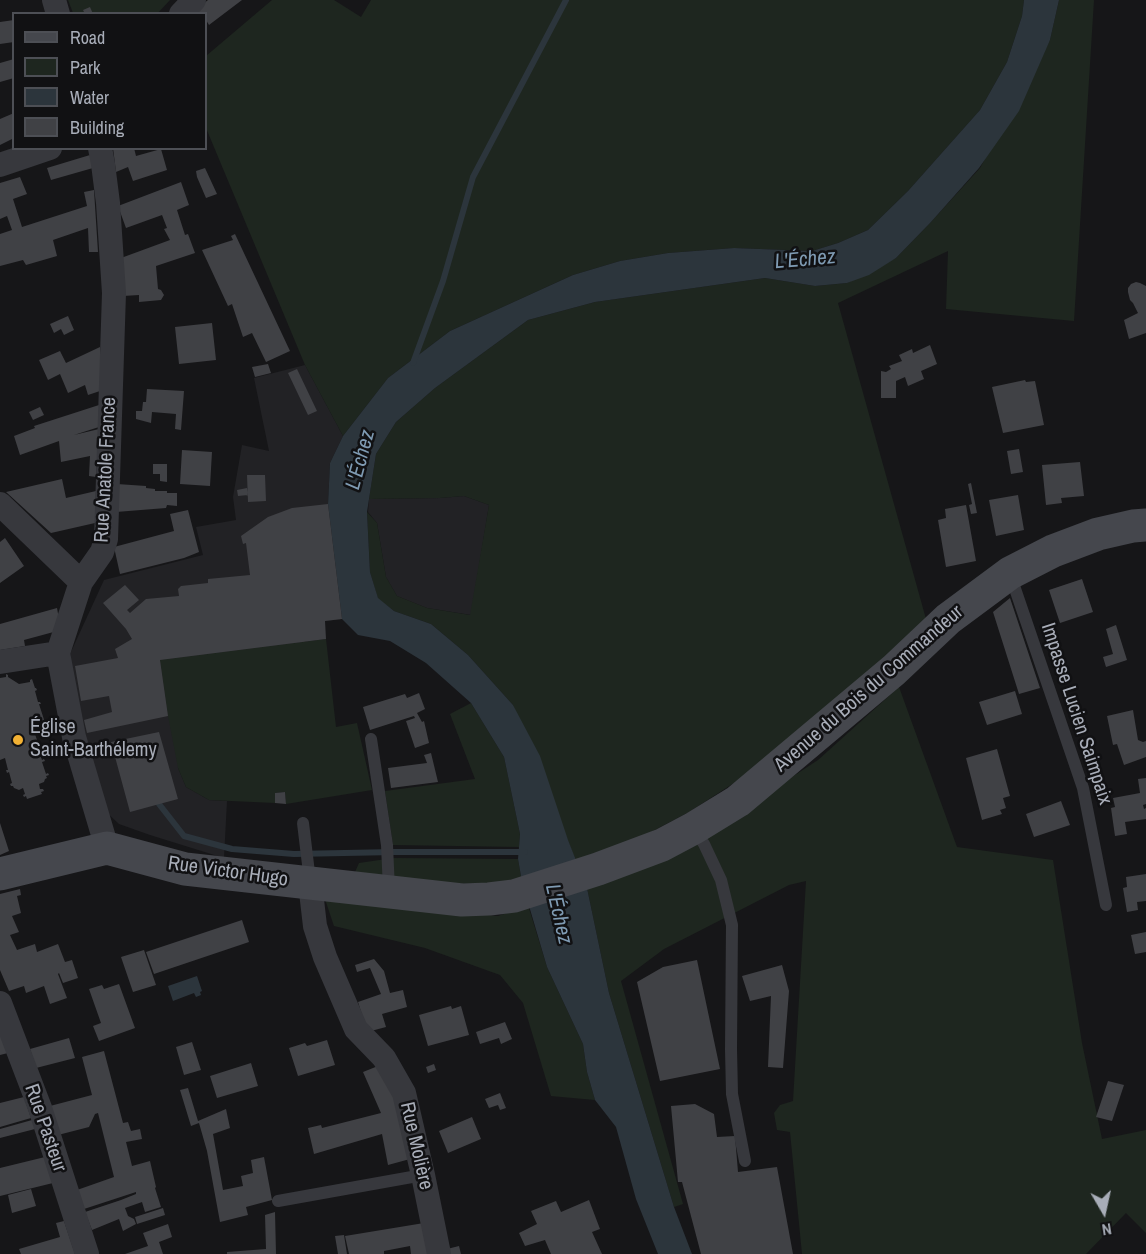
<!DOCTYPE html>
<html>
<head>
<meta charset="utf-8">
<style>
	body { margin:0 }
	#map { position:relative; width:1146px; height:1254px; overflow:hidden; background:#161618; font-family:"Archivo Narrow",sans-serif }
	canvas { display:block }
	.legend { position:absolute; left:12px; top:12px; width:195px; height:138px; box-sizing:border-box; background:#111113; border:2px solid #4d4f55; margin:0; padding:8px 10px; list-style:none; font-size:18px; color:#a8adb8 }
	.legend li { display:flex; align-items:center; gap:12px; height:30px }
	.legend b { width:30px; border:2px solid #4d4f55 }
	.north { position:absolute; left:1074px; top:1182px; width:60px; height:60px; -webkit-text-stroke:4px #111113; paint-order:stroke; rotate:171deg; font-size:16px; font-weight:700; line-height:24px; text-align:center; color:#a8adb8 }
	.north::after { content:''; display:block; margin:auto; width:21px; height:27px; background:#a8adb8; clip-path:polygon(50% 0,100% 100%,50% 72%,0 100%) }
</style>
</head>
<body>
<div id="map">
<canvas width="1146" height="1254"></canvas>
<ul class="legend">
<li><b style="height:8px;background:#45474d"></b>Road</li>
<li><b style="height:16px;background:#1e261f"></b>Park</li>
<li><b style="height:16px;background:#2c353c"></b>Water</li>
<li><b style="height:16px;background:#404145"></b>Building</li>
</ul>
<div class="north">N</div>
</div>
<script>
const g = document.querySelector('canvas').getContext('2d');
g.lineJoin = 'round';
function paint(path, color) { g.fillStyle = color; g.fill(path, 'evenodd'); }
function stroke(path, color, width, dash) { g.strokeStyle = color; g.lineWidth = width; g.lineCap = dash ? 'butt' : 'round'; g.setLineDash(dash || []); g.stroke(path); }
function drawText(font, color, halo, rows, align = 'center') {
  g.font = font + ' "Archivo Narrow",sans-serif'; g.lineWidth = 5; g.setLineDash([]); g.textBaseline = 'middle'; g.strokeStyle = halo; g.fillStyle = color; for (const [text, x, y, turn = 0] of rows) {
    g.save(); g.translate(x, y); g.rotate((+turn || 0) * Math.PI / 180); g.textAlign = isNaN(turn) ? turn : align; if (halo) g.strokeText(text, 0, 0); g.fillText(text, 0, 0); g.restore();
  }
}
const built = new Path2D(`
	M305,365l38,71 -13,27 -2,41 14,115 -17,2 -147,147 8,19 23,13 18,1 -3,57 -74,-23 -31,-11 -16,-15 -25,-93 -8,-62 34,-74 99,-25 -7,-28 40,-7 -3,-23 9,-52 27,6 -15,-73z
	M464,496l25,9 -18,110 -44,-7 -30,-12 -11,-19 -9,-54 -9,-11 1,-13 71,-1z`);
const green = new Path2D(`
	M68,0h102l-13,14 -84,-1z
	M272,0h62l27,17 10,-17h653l-2,16 -15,46 -27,48 -72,81 -40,39 -30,13 -26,8 -78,-3 -66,5 -48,8 -47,14 -123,56 -62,47 -45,58 -38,-71 -99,-237v-72z
	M1059,0h35l-20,321 -128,-12 2,-58 -110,52 88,316 -34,32 -141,121 -62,40 -57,30 -56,19 -63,-156 -45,-50 -37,-31 -37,-13 -16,-12 -8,-27 -3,-60 10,11 9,54 11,19 30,12 43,7 19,-110 -25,-9 -24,2 -71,1 7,-45 20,-32 39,-34 93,-68 67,-18 170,-24 50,8 32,-3 49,-25 35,-36 49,-54 70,-128z
	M326,639l10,88 21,-4 15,67 -86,14 -1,-12 -10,1v10l-66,-3 -23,-13 -8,-19 -10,-52 -8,-56z
	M899,687l58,160 96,13 29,183 20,96 44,-9v103l-20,-20 -40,41h-284l-12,-122 -13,-2 -3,-17 6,-8 13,-4 13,-220 -17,4 -125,64 -43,32 62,223 -9,3 -65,-214 -22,-105 101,-43 130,-85z
	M471,703l33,54 16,77 -1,13 -126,-2 -8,-54 90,-12 -25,-65z
	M393,858l125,1 4,23 -69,2 -98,-12 4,-9z
	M323,893l79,14 96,9 30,-11 19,62 36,77 4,28 8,28 -44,-4 -28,-93 -23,-28 -75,-27 -91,-22z`);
const water = new Path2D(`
	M1024,0h35l-9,40 -31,71 -40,57 -48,54 -35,36 -27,17 -22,8 -32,3 -50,-8 -170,24 -67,18 -93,68 -39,34 -20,32 -9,58 3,60 8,26 16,13 37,13 37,31 45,50 27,51 28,84 19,48 22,105 65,214 18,47h-34l-22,-55 -20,-72 -21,-27 -8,-28 -4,-28 -36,-77 -25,-85 -4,-23 2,-25 -16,-77 -33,-54 -45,-40 -36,-22 -32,-6 -16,-16 -14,-115 2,-41 13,-27 45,-58 62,-47 123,-56 47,-14 48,-8 66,-5 78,3 26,-8 30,-13 40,-39 72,-81 27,-48 15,-46z
	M197,976l5,15 -2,1 1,3 -5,2 -2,-4 -21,8 -5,-15z`);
const stream = new Path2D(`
	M413,363l30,-82 30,-104 93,-177
	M159,804l25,32 48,13 62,5 101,-2h130`);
const building = new Path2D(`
	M208,0h34l-33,25 -3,-5v-6h-6l-3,-5z
	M90,7l3,7h-8l-2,-4z
	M14,20v22l-14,2v-22z
	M14,59v19l-14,4v-19z
	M14,113v25l-14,7v-26z
	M113,148h21l2,8 25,-7 6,21 -34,11 -5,-14 -12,5z
	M90,155l3,13 -42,12 -4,-12z
	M205,168l12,26 -11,4 -9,-21 -1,-6z
	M20,177l7,17 -14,5 9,28 65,-21 -3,-14 10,-2 4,62h-9l-1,-24 -35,12 4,16 -31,9 -3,-5 -23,6v-32l12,-4 -5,-14 -7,3v-36z
	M181,182l8,23 -12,5 8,25 3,-1 7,19 -39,13 2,23 3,1 3,5 -3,5 -22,2v-7l-16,1 -2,-38 49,-18 -6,-11 3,-1 -5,-13 -36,13 -8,-22z
	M235,234l55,117 -24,11 -14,-29 -9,4 -11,-33 -4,2 -26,-56 31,-10 -2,-4z
	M1136,282l4,1 6,3v47l-17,6 -5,-19 14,-7 -5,-10 -3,-3 -2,-8v-4l3,-4z
	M68,316l6,14 -10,5 -3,-6 -7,4 -4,-9z
	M212,323l4,37 -37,4 -4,-37z
	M930,345l7,19 -16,7 3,8 -16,7 -3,-9 -9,4v17h-15v-27l5,1 5,-3 -2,-3 13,-5 -3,-6 13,-6 1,4z
	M100,347v44l-12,4 -3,-10 -17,8 -8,-19 -12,6 -9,-20 21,-9 6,12z
	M268,364l3,9 -16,4 -3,-10z
	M297,369l20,42 -9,4 -20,-42z
	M1025,380l1,2 9,-1 9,44 -41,8 -11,-46z
	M147,389l37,2 -3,39 -6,-1 1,-15 -24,-2 -1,11 -15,-4v-8h6l1,-9h3z
	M99,405v22l-25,8 25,-6 -3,48 -7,-1 1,-20 -29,6 -2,-21 -39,14 -6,-19 21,-8 -1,-2z
	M40,407l4,8 -11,5 -4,-8z
	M1019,449l4,23 -12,2 -4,-23z
	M182,450l30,2 -2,34 -30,-2z
	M1080,462l4,34 -23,2 1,5 -16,2 -4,-40z
	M153,464h14v18l-7,-1v-7h-7z
	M247,475h18l1,26 -18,1z
	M62,479l4,19 30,-7 -1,32 -44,10 -45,-41z
	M971,483l6,30 -6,1 -2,-9 3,-1 -4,-20z
	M117,484l29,2v2l9,1v2h12v2h10v13l-10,-1 -1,3 -50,4z
	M247,488l1,7 -10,1 -1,-6z
	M1018,495l6,35 -28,6 -7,-36z
	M328,504l14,115 -17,2 1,18 -166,21 8,56 -81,17 -3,-13 28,-8 -3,-16 -28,5 -6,-35 43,-8 -3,-9 17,-10 -6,-10 -23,-26 22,-18 14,15 -12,10 3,3 16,-14 33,-3 -1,-7 3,-3 27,-3v-4l42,-4 -4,-32 -3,1 -2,-8 27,-19 24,-9z
	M966,505l10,56 -30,6 -8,-47 8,-2 -1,-9z
	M188,510l11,42 -15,6 -64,16 -6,-27 60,-16 -4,-17z
	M5,538l19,28 -24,17v-41z
	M1082,579l11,33 -33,11 -11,-33z
	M1010,598l30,90 -21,6 -26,-82z
	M57,608l4,22 -37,10 1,6 -25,4v-26z
	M1116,625l11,35 -21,7 -3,-10 10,-3 -7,-25z
	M6,674l2,1v2l11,7 11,-2v-2l2,-1 3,9h1l1,2 -2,1 3,11h2l1,2h-2l8,25 1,-1 1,2 -14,4 4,12 3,-2 1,2 -5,3 4,11 2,-1 1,2 -3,1 4,12 2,-1 1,2 -3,1 1,2 -2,1 -1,3 -5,2 1,5h3l1,2 -3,1 1,2 -15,5 -1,-3 -2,1 -1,-2 2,-1 -2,-6 -4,2 -5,-2 -1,-2h-2l-1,-2 2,-1 -3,-11 -2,1 -1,-3h2l-3,-12 -5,2v-82l6,-1z
	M1015,691l7,23 -35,11 -8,-23z
	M419,693l6,16 -8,4 5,9 2,-1 5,22 -14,5 -9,-27 9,-3 -1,-2 -44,14 -7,-23 42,-13 2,4z
	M1133,710l5,30 5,2 3,-1v16l-22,8 -7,-21 -4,1 -6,-29z
	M159,732l19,67 -48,13 -19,-70z
	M997,749l13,47 -7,2 3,10 -6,2 2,4 -20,6 -16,-62z
	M431,753l7,29 -47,6 -3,-20 39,-5 -3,-8z
	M1146,778v26l-3,1 1,4 2,-1v11l-21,3 2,12 -12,2 -4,-28 4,-1 -2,-9 27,-5 -2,-14z
	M285,792l1,12 -11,-1v-10z
	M1061,801l9,24 -36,12 -8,-23z
	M0,823l9,28 -9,4z
	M1146,874v27l-9,1 1,8 -11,2 -4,-24 4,-1 -1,-10z
	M20,889l1,6 -4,1 4,17 -9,3 7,16 -9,3 7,15 18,-6 2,8 21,-8 7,18 7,-2 6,18 -15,5 -4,-10 -1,1 9,24 -17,6 -6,-18 -18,7 -2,-7 -15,5 -9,-21v-76z
	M242,920l7,22 -95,32 -8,-22z
	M1146,932v20l-11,2 -4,-19z
	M144,950l12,35 -23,7 -12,-35z
	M374,959l10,12 6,22 13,-3 4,17 -25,7 4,13 -15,4 -7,-10 -6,-19 23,-8 -11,-26 -13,4 -2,-7z
	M697,960l23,109 -60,12 -23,-99 26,-15z
	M782,965l7,26 -6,77 -15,-1 3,-71 -21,5 -8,-25z
	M119,984l16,44 -36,13 -6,-15 8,-3 -12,-34 13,-4 2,4z
	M451,1006l1,3 9,-3 8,29 -41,11 -9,-31z
	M505,1022l7,17 -11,5 -2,-6 -19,6 -4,-12z
	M0,1033l8,20 -8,2z
	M69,1038l6,20 -39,10 -6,-19z
	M327,1040l8,25 -37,11 -9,-28 16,-5 2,3z
	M192,1042l9,28 -17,5 -8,-28z
	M104,1051l19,72 5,-1 3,9 9,-2 2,10 -16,3 6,24 18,-5 6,26 -1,1 6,19 -16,5 -3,-10 -17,6 3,8 6,3 2,5 -13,7 -4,-12 -27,11 -7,-18 36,-12 15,-6v-2l-52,17 -7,-19 37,-13 -16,-64 -3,1 -6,13 -31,8 -8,-29 42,-11 -10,-38z
	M251,1063l7,23 -41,12 -7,-22z
	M434,1064l2,6 -8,3 -2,-6z
	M378,1066l22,42 10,51 -22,6 -6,-31 -68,20 -6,-26 13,-3 1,3 59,-15 -18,-41z
	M1108,1081l16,4 -12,36 -16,-4z
	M188,1088l10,33 28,-12 4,19 -17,6 10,56 20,-4 -2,-10 12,-3 -2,-13 13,-3 8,43 -26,7 2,8 -28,7 -13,-71 -8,-28 -8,3 -11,-36z
	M500,1093l6,15 -6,2 -2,-5 -9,3 -4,-9z
	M24,1097l7,21 -31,9v-24z
	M695,1104l19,10 3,23 18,-1 3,36 39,-5 16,87h-92l-19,-72h-4l-7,-76z
	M472,1117l9,22 -33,14 -9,-22z
	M32,1120l3,9 -35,9v-9z
	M45,1157l8,26 -53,13v-28z
	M31,1189l5,17 -24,7 -4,-18z
	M589,1200l11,29 -8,3 10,22h-51l-6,-14 -20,6 -6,-13 18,-9 -6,-13 25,-10 5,11z
	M163,1208l2,7 -28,9 -2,-7z
	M275,1212l1,42h-49v-2l39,-3 -1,-34z
	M64,1221l11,33h-54l-2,-5 41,-12 -4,-14z
	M424,1223l7,31h-20l-1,-8 -26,5v3h-35l-4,-18z
	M168,1224l4,13 -13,5 4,12h-38l23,-8 -5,-13z
	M344,1235l3,19h-9l-3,-18z
	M459,1246l2,8h-13l-1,-5z`);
const lane = new Path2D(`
	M1010,574l73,214 23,117
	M371,739l16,106 2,45
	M303,823l7,58
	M694,829l10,15 17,36 11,45 -1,124 1,45 13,67
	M278,1201l145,-26`);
const street = new Path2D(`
	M54,0l4,14
	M181,14l13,-14
	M100,148l3,16 5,39 6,90 -8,246 -4,13 -21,30 -23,71 16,84 33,111
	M0,165l50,-17
	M0,504l81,78
	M0,662l58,-9
	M310,883l5,43 10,31 31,72 28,29 20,35 19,82 16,79
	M0,1003l40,105 47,146`);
const secondary = new Path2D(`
	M0,874l107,-26 78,21 277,31 27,-1 25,-3 84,-27 64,-24 32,-17 44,-27 156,-131 54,-51 62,-46 43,-22 45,-17 35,-8 13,-1`);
const markers = [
	[18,740,6,"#f2b134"]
];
const streetNames = [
	["Rue Anatole France",106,470,-87],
	["Avenue du Bois du Commandeur",869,689,-41],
	["Impasse Lucien Saimpaix",1076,714,72],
	["Rue Victor Hugo",228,872,8],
	["Rue Pasteur",45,1128,71],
	["Rue Molière",416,1146,77]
];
const poiNames = [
	["Église",30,728],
	["Saint-Barthélemy",30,751]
];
const waterNames = [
	["L'Échez",805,260,-5],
	["L'Échez",361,460,-75],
	["L'Échez",558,914,77]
];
paint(built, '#222225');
paint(green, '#1e261f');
paint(water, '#2c353c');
stroke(stream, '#2c353c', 6);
paint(building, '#404145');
stroke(lane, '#37383d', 12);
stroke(street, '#37383d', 24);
stroke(secondary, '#45474d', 33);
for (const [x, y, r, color] of markers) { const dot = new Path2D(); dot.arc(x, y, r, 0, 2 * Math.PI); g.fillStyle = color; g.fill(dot); stroke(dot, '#111113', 2); }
drawText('20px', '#a8adb8', '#111113', streetNames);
drawText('20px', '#a8adb8', '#111113', poiNames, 'left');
drawText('italic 21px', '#7f9bb3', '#111113', waterNames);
</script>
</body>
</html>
